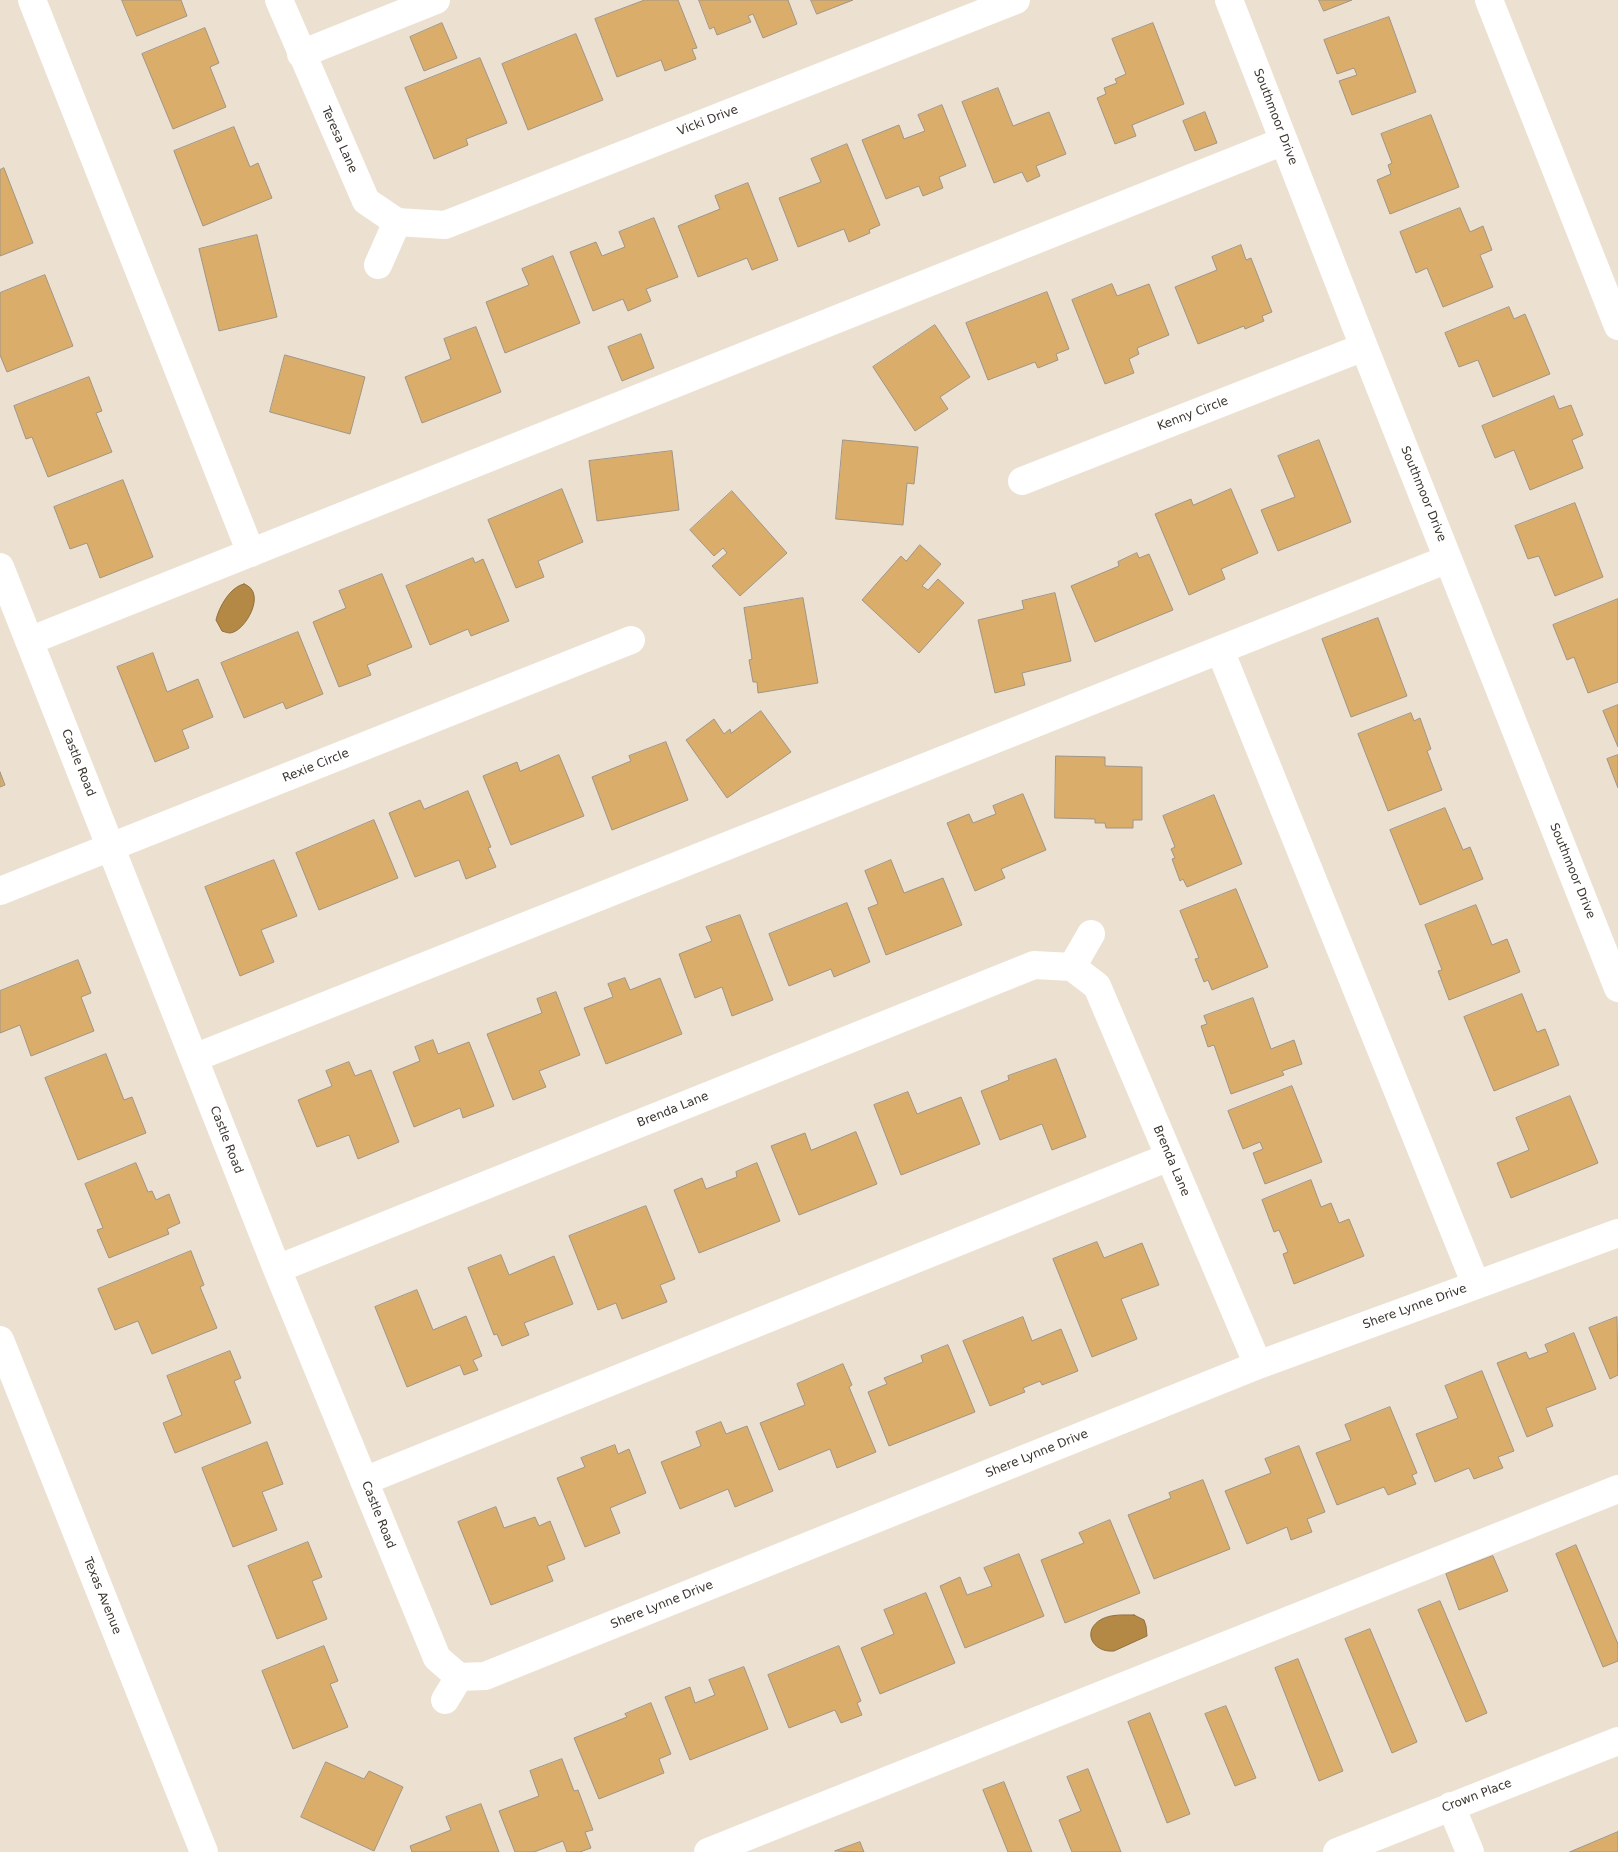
<!DOCTYPE html>
<html>
<head>
<meta charset="utf-8">
<style>
	body { margin:0 }
	canvas { display:block; background:#ece0d0 }
</style>
</head>
<body>
<canvas width="1618" height="1852"></canvas>
<script>
const g = document.querySelector('canvas').getContext('2d');
g.lineJoin = 'round';
function paint(path, color) { g.fillStyle = color; g.fill(path, 'evenodd'); }
function stroke(path, color, width, dash) { g.strokeStyle = color; g.lineWidth = width; g.lineCap = dash ? 'butt' : 'round'; g.setLineDash(dash || []); g.stroke(path); }
function drawText(font, color, halo, rows, align = 'center') {
  g.font = font + ' "DejaVu Sans",sans-serif'; g.lineWidth = 4.5; g.setLineDash([]); g.textBaseline = 'middle'; g.strokeStyle = halo; g.fillStyle = color; for (const [text, x, y, turn = 0] of rows) {
    g.save(); g.translate(x, y); g.rotate((+turn || 0) * Math.PI / 180); g.textAlign = isNaN(turn) ? turn : align; if (halo) g.strokeText(text, 0, 0); g.fillText(text, 0, 0); g.restore();
  }
}
const water = new Path2D(`
	M244,584c24,8 1,48 -14,49 -2,0 -5,-1 -8,-2l-6,-11c3,-13 14,-33 28,-36z
	M1134,1615l10,5 2,6 1,10 -33,15c-22,2 -33,-21 -12,-32 10,-5 22,-4 32,-4z`);
const building = new Path2D(`
	M122,0h59l6,16 -50,20z
	M645,0h33l19,48 -5,1 4,10 -31,12 -4,-11 -44,17 -22,-58z
	M699,0h89l9,24 -34,14 -10,-24 -5,2 3,6 -34,13 -3,-8 -4,2z
	M811,0h42l-36,14z
	M1319,0h33l-28,11z
	M1389,17l27,75 -64,23 -13,-34 18,-6 -3,-7 -17,6 -13,-34z
	M442,23l15,35 -33,13 -14,-34z
	M1153,23l31,81 -52,21 4,11 -21,8 -18,-46 9,-4 -2,-6 13,-5 -2,-4 11,-5 -14,-35z
	M205,28l14,35 -9,4 16,40 -53,22 -31,-75z
	M576,34l27,66 -75,30 -26,-66z
	M480,58l27,65 -41,16 2,6 -34,14 -29,-71z
	M998,88l15,38 36,-14 17,42 -30,12 4,10 -13,6 -5,-10 -28,11 -32,-81z
	M942,105l24,61 -27,11 4,11 -20,8 -4,-10 -33,13 -24,-59 37,-15 5,14 21,-8 -7,-16z
	M1205,112l12,31 -22,8 -12,-30z
	M1431,115l28,72 -69,27 -13,-34 14,-6 -3,-9 4,-2 -11,-29z
	M234,127l16,40 8,-4 14,35 -69,28 -29,-75z
	M847,144l33,81 -11,5 1,3 -21,9 -5,-13 -46,18 -19,-49 42,-16 -10,-23z
	M4,168l29,75 -33,13v-86z
	M748,183l30,77 -26,10 -5,-12 -49,19 -20,-51 42,-17 -5,-13z
	M1460,208l10,24 13,-6 9,24 -12,5 13,32 -50,20 -16,-39 -11,5 -16,-41z
	M654,218l24,59 -32,12 5,12 -23,10 -5,-12 -30,12 -23,-59 26,-10 6,14 23,-9 -6,-15z
	M257,235l20,82 -58,14 -20,-82z
	M1241,245l5,15 5,-2 21,54 -10,4 2,5 -19,8 -1,-3 -46,18 -23,-57 42,-17 -5,-13z
	M553,256l27,67 -75,30 -19,-51 43,-17 -7,-16z
	M45,275l28,71 -66,26 -7,-17v-62z
	M1112,284l5,12 32,-12 20,51 -32,13 2,6 -10,5 5,14 -29,11 -33,-84z
	M1047,292l22,57 -13,5 2,6 -20,8 -3,-6 -47,18 -22,-57z
	M1509,307l5,12 11,-5 25,60 -57,23 -15,-37 -19,7 -14,-34z
	M935,325l35,52 -30,20 8,12 -33,22 -42,-64z
	M476,327l25,65 -79,31 -17,-46 46,-18 -7,-20z
	M641,334l13,34 -32,13 -14,-34z
	M285,355l80,22 -15,57 -80,-22z
	M89,377l13,34 -6,2 16,39 -64,25 -16,-40 -6,2 -12,-33z
	M1554,396l5,13 12,-4 12,30 -11,5 11,28 -53,22 -16,-40 -19,8 -13,-32z
	M843,440l75,7 -4,37 -7,-1 -4,42 -67,-6z
	M1319,440l32,82 -73,29 -17,-41 34,-13 -17,-41z
	M672,451l7,59 -82,11 -8,-60z
	M123,480l30,77 -53,21 -13,-35 -17,6 -16,-42z
	M562,489l21,53 -45,19 6,16 -28,11 -28,-68z
	M1231,489l27,64 -37,16 4,10 -36,16 -34,-81 36,-15 2,6z
	M732,491l55,62 -47,43 -28,-30 15,-13 -4,-5 -9,8 -24,-26z
	M1575,503l28,74 -48,19 -16,-40 -11,3 -13,-33z
	M920,545l21,19 -19,22 6,4 10,-11 26,24 -45,50 -57,-53 39,-44 5,5z
	M1137,553l2,5 10,-4 24,56 -78,32 -24,-56 48,-20 -1,-4z
	M473,558l2,5 8,-4 26,62 -38,15 -3,-7 -38,16 -24,-59z
	M382,574l30,73 -45,18 4,10 -32,12 -26,-65 33,-14 -7,-17z
	M1055,593l16,68 -49,12 3,12 -30,8 -17,-73 46,-11 -2,-8z
	M803,598l15,85 -60,10 -1,-11h-4l-4,-22 3,-1 -8,-51z
	M1618,599v83l-30,11 -14,-36 -7,3 -14,-35z
	M1378,618l29,78 -56,21 -29,-78z
	M298,632l25,62 -37,15 -3,-7 -39,16 -23,-55z
	M153,653l14,39 31,-13 15,38 -31,13 7,18 -34,14 -38,-95z
	M1618,705v42l-15,-36z
	M761,711l30,41 -64,46 -41,-58 28,-21 10,15 6,-5 1,4z
	M1411,713l3,8 6,-3 11,31 -4,2 15,39 -54,21 -30,-77z
	M666,742l22,58 -76,30 -20,-53 39,-16 -2,-5z
	M559,755l25,61 -73,29 -28,-69 34,-14 3,9z
	M1618,755v33l-11,-29z
	M1056,756l49,1v9l37,1v53h-9v8h-27l-1,-5h-10v-4l-40,-1z
	M0,772l5,13 -5,2z
	M468,791l23,56 -3,1 8,19 -30,12 -7,-19 -44,17 -26,-64 31,-13 4,9z
	M1023,794l23,56 -45,19 4,9 -30,13 -28,-68 22,-9 4,9 23,-9 -3,-8z
	M1214,795l28,69 -55,23 -4,-8 -3,2 -8,-22 3,-1 -4,-9 4,-2 -12,-31z
	M1445,808l18,42 7,-3 13,32 -63,26 -30,-75z
	M374,820l24,58 -79,32 -23,-57z
	M274,860l23,56 -36,14 13,32 -34,14 -35,-89z
	M891,860l13,33 39,-15 19,47 -76,30 -18,-47 10,-4 -13,-33z
	M1236,889l32,78 -56,23 -4,-10 -4,2 -9,-23 4,-1 -19,-47z
	M847,903l23,59 -36,15 -3,-8 -42,17 -20,-52z
	M1476,905l16,40 15,-6 13,33 -71,28 -11,-29 4,-1 -17,-45z
	M740,915l33,85 -41,16 -10,-29 -27,11 -16,-44 33,-13 -6,-14z
	M78,960l13,33 -10,4 13,34 -63,25 -11,-31 -20,8v-42z
	M625,978l5,12 30,-12 22,56 -76,30 -22,-56 29,-11 -5,-13z
	M556,992l24,63 -41,16 7,16 -33,13 -26,-66 55,-21 -5,-14z
	M1522,994l15,38 8,-3 14,36 -65,26 -30,-74z
	M1253,998l18,51 23,-9 8,24 -20,7 2,4 -53,19 -17,-49 -6,2 -7,-21 6,-2 -3,-8z
	M433,1040l5,14 31,-12 25,64 -31,12 -3,-10 -46,19 -21,-55 27,-11 -5,-14z
	M106,1054l18,46 8,-3 14,36 -68,27 -33,-82z
	M1056,1059l30,78 -34,13 -10,-26 -42,16 -19,-49 28,-11 -1,-4z
	M349,1062l6,14 16,-6 28,72 -41,17 -9,-24 -32,12 -19,-47 34,-14 -6,-15z
	M1292,1086l30,76 -57,22 -12,-31 10,-4 -3,-7 -17,7 -15,-38z
	M908,1092l9,22 44,-17 19,47 -79,31 -27,-70z
	M1570,1096l28,67 -87,35 -14,-35 32,-13 -13,-32z
	M856,1132l21,52 -78,31 -28,-69 34,-13 6,17z
	M136,1163l12,29 4,-1 4,9 13,-6 11,29 -13,6 2,5 -60,24 -12,-28 6,-2 -18,-44z
	M757,1163l23,58 -81,32 -25,-63 28,-12 4,11 31,-12 -1,-5z
	M1311,1180l10,27 10,-4 8,20 10,-4 15,37 -70,28 -11,-30 5,-2 -9,-22 -5,2 -12,-32z
	M646,1206l29,73 -15,6 7,17 -45,17 -6,-16 -18,7 -29,-74z
	M1097,1242l7,16 38,-15 17,42 -38,14 16,40 -45,18 -39,-98z
	M191,1251l13,34 -4,2 17,41 -65,26 -14,-33 -23,9 -17,-41z
	M501,1255l8,20 45,-19 19,48 -49,19 5,12 -27,11 -5,-12 -3,1 -26,-67z
	M417,1290l16,40 33,-14 16,40 -9,4 5,10 -14,5 -4,-10 -53,22 -32,-80z
	M1023,1317l9,24 29,-12 17,42 -36,14 -2,-4 -17,7 2,4 -35,14 -27,-65z
	M1617,1317l1,58 -8,4 -21,-51z
	M1574,1333l22,56 -50,19 7,18 -26,11 -30,-74 29,-11 3,7 19,-7 -3,-7z
	M948,1345l27,67 -86,34 -21,-54 19,-8 -3,-6 39,-16 -2,-6z
	M230,1351l11,27 -7,3 17,42 -76,30 -12,-30 19,-8 -15,-39z
	M843,1364l9,21 -3,2 27,65 -39,16 -7,-19 -51,21 -19,-47 45,-18 -8,-21z
	M1482,1371l32,80 -16,6 5,11 -29,11 -5,-11 -34,14 -19,-48 42,-16 -13,-32z
	M1390,1407l27,66 -5,2 4,9 -28,11 -4,-8 -47,18 -21,-52 35,-13 -6,-15z
	M721,1422l5,12 21,-8 26,65 -38,16 -7,-18 -48,20 -19,-47 40,-16 -5,-14z
	M267,1442l16,42 -21,8 15,38 -44,17 -31,-79z
	M615,1445l3,9 11,-5 17,44 -36,15 10,25 -35,14 -28,-69 28,-11 -4,-9z
	M1299,1446l26,66 -18,7 5,13 -21,8 -4,-13 -40,17 -22,-53 46,-18 -6,-14z
	M1203,1480l27,69 -76,30 -26,-64 43,-17 -2,-5z
	M496,1507l8,21 31,-11 4,9 11,-5 15,38 -18,7 6,15 -62,24 -33,-83z
	M1110,1520l30,73 -75,30 -24,-63 43,-17 -5,-10z
	M308,1542l14,35 -10,4 15,38 -50,20 -29,-73z
	M1576,1545l42,99v17l-15,6 -47,-113z
	M1019,1554l25,62 -79,32 -25,-62 20,-9 7,18 25,-9 -8,-18z
	M1493,1556l15,35 -49,19 -13,-36z
	M926,1593l29,70 -75,31 -19,-46 33,-14 -10,-24z
	M1440,1601l47,112 -21,9 -48,-112z
	M1370,1629l47,113 -25,11 -47,-114z
	M324,1646l14,35 -8,3 18,43 -55,22 -31,-78z
	M839,1646l22,55 -4,2 5,12 -21,8 -6,-13 -46,18 -21,-53z
	M1298,1659l45,112 -24,10 -44,-113z
	M744,1667l24,62 -78,31 -25,-63 25,-10 5,16 20,-8 -6,-15z
	M651,1703l20,51 -12,5 5,14 -65,26 -25,-61 53,-21 -2,-3z
	M1226,1706l30,72 -21,8 -30,-72z
	M1150,1713l40,101 -23,9 -39,-101z
	M562,1759l12,32 4,-1 15,40 -8,2 6,16 -11,4h-13l-4,-11 -29,11h-19l-16,-41 40,-15 -9,-25z
	M326,1762l38,17 5,-8 34,16 -29,64 -73,-34z
	M1088,1769l33,83h-49l-13,-32 22,-9 -14,-34z
	M1004,1782l28,70h-24l-25,-62z
	M481,1804l18,48h-87l-2,-6 41,-16 -5,-13z
	M1618,1832v20h-48z
	M860,1842l4,10 -29,-1z`);
const minor = new Path2D(`
	M32,0l219,553
	M279,0l87,201 31,21 -19,43
	M1229,0l135,347 254,641
	M1489,0l129,326
	M301,54l135,-54
	M397,222l48,3 571,-225
	M1022,481l342,-134
	M0,567l277,702 160,389 22,19 -14,23
	M29,641l1255,-500
	M1220,650l256,635
	M0,891l631,-251
	M1091,934l-19,33 25,19 161,379
	M194,1058l1254,-499
	M277,1269l757,-304 38,2
	M0,1340l204,512
	M364,1481l805,-324
	M459,1677l26,-1 773,-311 360,-132
	M1451,1806l19,46
	M708,1852l910,-363
	M1337,1852l281,-111`);
const streetNames = [
	["Southmoor Drive",1275,117,69],
	["Vicki Drive",708,121,-21],
	["Teresa Lane",339,140,66],
	["Kenny Circle",1193,414,-21],
	["Southmoor Drive",1423,494,68],
	["Castle Road",78,763,68],
	["Rexie Circle",316,766,-22],
	["Southmoor Drive",1572,871,68],
	["Brenda Lane",673,1110,-22],
	["Castle Road",226,1140,69],
	["Brenda Lane",1171,1161,67],
	["Shere Lynne Drive",1415,1307,-20],
	["Shere Lynne Drive",1037,1454,-22],
	["Castle Road",378,1515,68],
	["Texas Avenue",102,1596,68],
	["Shere Lynne Drive",662,1605,-22],
	["Crown Place",1477,1796,-21]
];
paint(water, '#b48946');
stroke(water, '#8f703f', 1);
paint(building, '#daad6b');
stroke(building, '#a09586', 1);
stroke(minor, '#fff', 28);
drawText('12px', '#3a352f', '#fff', streetNames);
</script>
</body>
</html>
